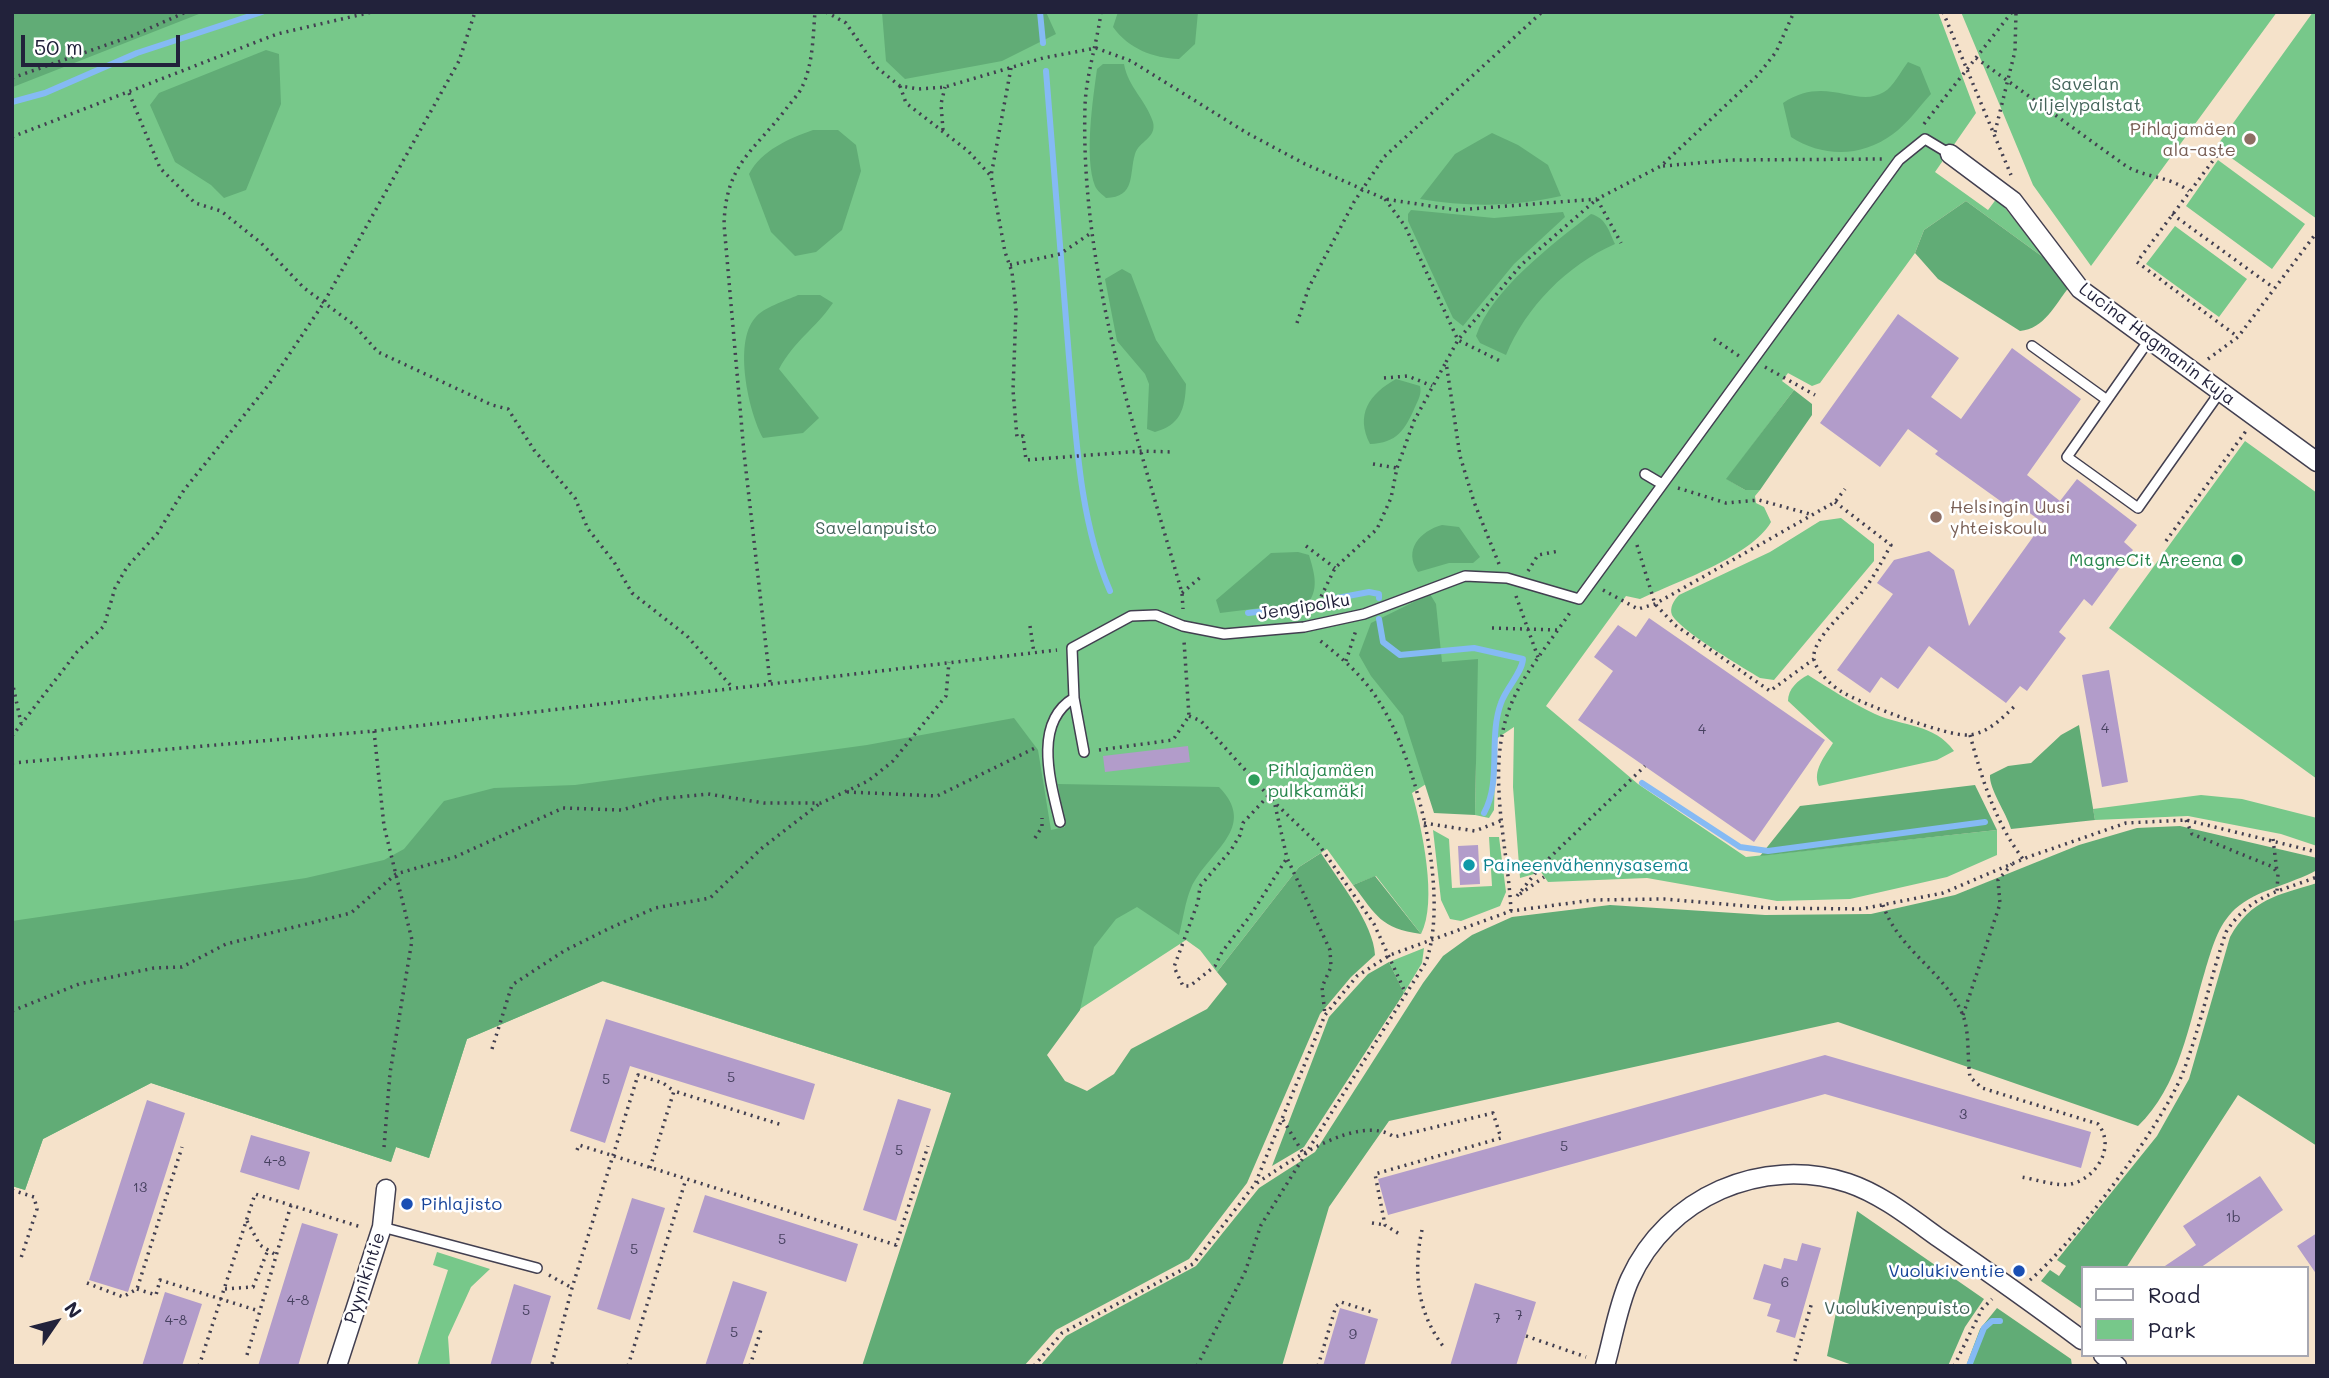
<!DOCTYPE html>
<html>
<head>
<meta charset="utf-8">
<style>
	body { margin:0 }
	#map { position:relative; width:2329px; height:1378px; overflow:hidden; background:#f5e2ca; font-family:Mali,sans-serif }
	canvas { display:block }
	.frame { position:absolute; inset:0; border:14px solid #22223b; pointer-events:none }
	.legend { position:absolute; left:2081px; top:1266px; width:228px; height:91px; box-sizing:border-box; background:#fff; border:2px solid #a7a7b1; margin:0; padding:9px 12px; list-style:none; font-size:21px; color:#22223b }
	.legend li { display:flex; align-items:center; gap:14px; height:35px }
	.legend b { width:35px; border:2px solid #a7a7b1 }
	.north { position:absolute; left:21px; top:1287px; width:70px; height:70px; -webkit-text-stroke:5px #fff; paint-order:stroke; rotate:55deg; font-size:19px; font-weight:700; line-height:28px; text-align:center; color:#22223b }
	.north::after { content:''; display:block; margin:auto; width:24px; height:32px; background:#22223b; clip-path:polygon(50% 0,100% 100%,50% 72%,0 100%) }
	.scale { position:absolute; left:21px; top:35px; width:159px; height:32px; box-sizing:border-box; border:4px solid #22223b; border-top:0; padding-left:9px; font-size:21px; line-height:24px; white-space:nowrap; color:#22223b; -webkit-text-stroke:5px #fff; paint-order:stroke }
</style>
</head>
<body>
<div id="map">
<canvas width="2329" height="1378"></canvas>
<div class="frame"></div>
<ul class="legend">
<li><b style="height:9px;background:#fff"></b>Road</li>
<li><b style="height:19px;background:#77c88a"></b>Park</li>
</ul>
<div class="north">N</div>
<div class="scale">50 m</div>
</div>
<script>
const g = document.querySelector('canvas').getContext('2d');
g.lineJoin = 'round';
function paint(path, color) { g.fillStyle = color; g.fill(path, 'evenodd'); }
function stroke(path, color, width, dash) { g.strokeStyle = color; g.lineWidth = width; g.lineCap = dash ? 'butt' : 'round'; g.setLineDash(dash || []); g.stroke(path); }
function drawText(font, color, halo, rows, align = 'center') {
  g.font = font + ' Mali,sans-serif'; g.lineWidth = 5; g.setLineDash([]); g.textBaseline = 'middle'; g.strokeStyle = halo; g.fillStyle = color; for (const [text, x, y, turn = 0] of rows) {
    g.save(); g.translate(x, y); g.rotate((+turn || 0) * Math.PI / 180); g.textAlign = isNaN(turn) ? turn : align; if (halo) g.strokeText(text, 0, 0); g.fillText(text, 0, 0); g.restore();
  }
}
const green = new Path2D(`
	M12,12h1926l38,101 -41,59 53,38 9,-12 50,62 -81,-59 -42,29 -9,23 -95,130 -8,3 -24,-13 -6,8 12,9 -67,89 18,11h15l-5,6 1,7 8,4 7,15c-19,34 -95,60 -131,77l-14,-3 -80,110 92,78 108,73 251,-27v25l-50,22 -97,22 -73,2 -130,-23 -99,4 -7,-10 -21,6 -7,-91 1,-60 -18,12 -2,71 -5,8 -14,-3 1,-63 -64,41c10,35 26,109 9,141l-45,-58 -23,9 -26,-36 -28,18 -82,105 -17,-22 -14,-10 -235,153 -349,-112 -135,58 -38,119 -33,-11 -5,15 -240,-79 -108,56 -18,51 -13,-4z
	M1961,12h316l-186,254 -58,-81z
	M2313,12h4v207l-101,-72z
	M2218,160l87,64 -33,45 -86,-63z
	M2175,226l72,53 -28,38 -73,-53z
	M2245,441l72,52v286l-208,-151z
	M1841,518l33,26v17l-100,119 -14,-2c-19,-12 -78,-46 -88,-63 -3,-7 2,-15 7,-20l91,-43 50,-31z
	M1808,675c22,14 44,28 67,39 28,13 59,9 79,37l-17,9 -118,26c-7,-15 6,-30 14,-43l-45,-42c0,-12 10,-21 20,-26z
	M2201,795l41,4 75,19v28l-36,-12 -93,-18 -93,4 -2,-11z
	M1433,830l16,9 3,49 40,-2 -3,-49h10l7,55 -6,14 -39,15 -11,-2 -9,-19z
	M1424,948l-2,15 -18,30 -15,-31z
	M437,1252l53,17 -19,18 -23,50 2,29h-33l31,-96 -15,-5z`);
const forest = new Path2D(`
	M12,12h192l-191,75z
	M882,12h164l10,22 -54,27 -97,18 -19,-18z
	M1118,12h80l-3,32 -16,15c-26,-1 -50,-10 -66,-32z
	M266,50l13,4 2,50 -35,86 -22,8 -13,-13 -36,-23 -25,-57 9,-12z
	M1908,62l12,5 11,27c-12,13 -24,30 -38,40 -32,24 -71,23 -102,3l-8,-34c43,-29 73,6 101,-11 9,-5 17,-21 24,-30z
	M1103,64h21c4,23 22,36 29,58 4,16 -14,19 -18,32 -6,20 1,43 -29,44 -3,-3 -9,-7 -11,-12 -11,-29 -2,-87 2,-117z
	M813,130h25l18,15 5,26 -19,59 -26,22 -21,4 -24,-24 -22,-58c13,-24 39,-35 64,-44z
	M1492,133l26,12 30,20 13,31c-48,11 -93,11 -141,3l35,-45z
	M1966,201l81,59 22,27c-14,18 -25,42 -49,44l-82,-52 -23,-26 9,-23z
	M1411,210l83,8 69,-6 2,5 -51,47 -51,62 -10,-8 -45,-97v-7z
	M1591,214c15,4 18,17 24,30 -48,21 -89,63 -109,111l-26,-12 -4,-7c16,-47 77,-92 115,-122z
	M1122,269l9,5 25,66 30,44c-1,26 -6,41 -31,48l-8,-3 2,-45 -4,-10 -28,-33 -12,-62z
	M798,295h22l13,8c-19,27 -38,37 -54,66l40,49 -16,15 -40,5c-14,-25 -30,-95 -8,-120 9,-11 30,-17 43,-23z
	M1396,379l24,7c2,8 -2,14 -5,21 -10,23 -18,36 -45,37 -15,-29 -1,-50 26,-65z
	M1794,390l18,14v11l-52,75h-15l-19,-11z
	M1442,525l17,2 21,30 -7,6h-24l-31,9c-15,-22 2,-41 24,-47z
	M1298,552l11,3c5,17 10,32 0,47l-89,11 -4,-13 55,-47z
	M1430,594l6,10 6,58 36,-3 -3,156 -41,-2 -31,-97 -32,-40 -12,-21 12,-32z
	M1014,718l24,32 13,80 14,-3 -7,-43 161,3c40,41 -11,64 -28,101 -6,14 -8,32 -12,47l-42,-28 -21,12 -22,28 -14,63 -33,45 18,26 22,10 27,-17 17,-25 76,-40 20,-25 -10,-12 82,-105 22,-14c17,27 53,71 54,102l-24,22 -31,37 -73,169 -58,76 -133,71 -32,36h-162l89,-273 -348,-112 -136,58 -38,119 -33,-11 -5,15 -240,-79 -108,56 -18,51 -13,-4v-265l294,-43 78,-18 20,-11 40,-48 50,-13 81,-3 292,-40z
	M2079,725l16,95 -84,9c-5,-17 -22,-40 -21,-54l18,-9 23,-3 30,-28z
	M1975,785l22,45 -237,26 40,-50z
	M2180,826l137,32v12c-27,15 -59,19 -82,39 -18,17 -23,40 -30,62 -16,53 -26,116 -67,155l-300,-104 -449,99 -60,86 -47,159h-242l26,-30 130,-70 63,-78 56,-36 108,-169 20,-27 29,-21 40,-18 98,-12 155,10 106,-1 84,-19 124,-50 58,-17z
	M1375,876l46,58c-41,-6 -44,-18 -68,-49z
	M2317,883v263l-79,-51 -112,173h-44v41l-41,-28 9,-11 9,6 7,-10 -9,-6 100,-124 32,-57 41,-142c21,-38 48,-42 87,-54z
	M1389,962l15,31 -100,154 -32,19 57,-149 39,-43z
	M1857,1211l127,88 -19,28 -17,39h-93l-28,-10z
	M1997,1308l74,51 1,7h-106l14,-37z`);
const stream = new Path2D(`
	M1040,12l3,31
	M1046,71c7,96 15,191 23,286 7,78 10,162 41,234
	M12,102l33,-9 92,-40 125,-41
	M1332,599l37,-7 10,2v4
	M1248,613l54,-6
	M1379,619l4,23 17,13 74,-7 49,11c-1,14 -17,29 -22,44 -13,35 1,78 -17,110
	M1642,783l98,64 28,4 217,-29
	M1969,1366l15,-38 8,-7h8`);
const building = new Path2D(`
	M1898,314l61,44 -28,39 30,22 51,-71 69,51 -54,76 33,26 17,-22 60,46 -13,17 9,8 -41,56 -8,-7 -25,33 7,6 -39,53 -7,-5 -14,17 -77,-57 -31,43 -17,-12 -11,16 -33,-23 56,-76 -16,-11 17,-23 35,-9 25,19 15,56 74,-103 -32,-24 -5,6 -71,-51 3,-3 -30,-22 -28,38 -60,-44z
	M1649,618l176,122 -71,102 -176,-122 35,-49 -19,-14 24,-32 18,12z
	M2109,670l19,112 -26,5 -20,-112z
	M1188,746l2,16 -85,10 -2,-16z
	M1478,845l2,39 -20,1 -2,-39z
	M606,1019l209,65 -11,36 -174,-54 -25,77 -35,-12z
	M1825,1055l266,77 -10,36 -256,-74 -437,121 -10,-36z
	M898,1099l33,10 -35,112 -33,-11z
	M147,1100l38,13 -57,179 -39,-12z
	M251,1135l59,17 -11,38 -59,-18z
	M2260,1176l23,34 -83,58h-38l34,-23 -13,-19z
	M705,1195l153,49 -12,38 -153,-50z
	M632,1198l33,10 -35,112 -33,-11z
	M302,1223l36,11 -40,132h-40z
	M2317,1233v42l-20,-29z
	M1802,1243l19,5 -26,90 -19,-6 4,-12 -13,-4 4,-12 -18,-5 11,-35 17,5 3,-11 13,3z
	M733,1281l34,11 -18,54 -7,20h-37z
	M1475,1283l61,19 -20,64h-66z
	M514,1284l37,12 -21,70h-40z
	M165,1292l37,12 -20,62h-40z
	M1340,1308l38,11 -14,47h-41z`);
const path = new Path2D(`
	M826,12l20,11 30,44 24,19 19,3 26,-2 98,-29 53,-10 35,13 116,72 58,31 80,35 72,11 140,-11 64,-33 97,-91 18,-23 18,-40
	M1101,12c-4,32 -15,63 -16,94 -5,167 52,329 97,487l1,16
	M1943,12l68,163
	M1969,12h42
	M1976,58l150,108c20,12 43,10 63,25
	M1011,68l-20,108 14,76 7,20 4,38 -3,80 4,47 6,-1 3,24 116,-9 31,1
	M12,78l120,-42 54,-24
	M900,86l6,17 62,48 23,25
	M129,93l31,75 35,35 26,8 40,32 43,45 49,36 25,28 114,53 16,4 26,41 41,48 13,31 26,33 18,31 55,43 45,51
	M1924,124l88,-112
	M943,130l-2,-26 4,-17
	M1995,132l20,-81 1,-39
	M12,137l265,-103 95,-22
	M2221,150l-84,112 101,75
	M1663,166l69,-6 151,-1
	M1385,199l20,27 53,114 44,22
	M2172,214l102,74
	M1010,265l50,-11 31,-21
	M1297,323l12,-36 45,-85 30,-45 158,-145
	M1714,339l25,17
	M2208,359l30,-22 79,-105
	M1765,367l50,28
	M1384,378l24,-2 24,10
	M1373,464l24,4
	M1678,488l48,15 33,-3 54,15
	M1835,502l56,43c-9,16 -17,32 -28,46 -12,16 -53,48 -49,69 3,12 18,26 28,32 20,12 106,45 127,43 20,-2 34,-18 48,-31
	M2166,541l80,-110
	M1637,545l18,59 20,21 95,66 44,-32
	M1306,546l29,22
	M1499,564l-25,-62 -14,-46 -14,-94 12,-22 63,-75 76,-66 24,44
	M1528,571l10,-16 21,-4
	M1603,590l35,19 17,-5 180,-102 10,-13
	M1182,593l21,-18
	M1516,596l23,64
	M1315,609l20,-41 42,-39 14,-31 6,-30 17,-47 32,-59
	M1030,626l4,27
	M1492,628l67,2
	M1346,661l10,-31
	M12,681l9,42
	M770,682l-26,-229 -20,-229c2,-60 29,-72 62,-115 5,-7 13,-15 16,-22 11,-22 11,-51 13,-75
	M1189,716l12,5 74,82 44,42 55,79 32,70
	M374,731l10,95 28,114 -22,133 -6,74
	M1970,735c12,44 25,87 53,124
	M12,736l65,-84 27,-26 11,-38 12,-21 30,-33 27,-44 86,-107 53,-79 136,-243 16,-49
	M1099,750l74,-10 16,-24 -5,-75
	M12,763l362,-32 683,-81
	M847,792l90,4 98,-48
	M1268,796l-25,27 -3,12 -9,15 -31,36 -2,16 -24,65 9,19h7l25,-20 7,-14 28,-36 37,-58
	M1275,805l12,53 43,92 1,17 -9,20 3,28
	M2186,820l6,14 81,33 5,7 -1,17
	M1424,823l51,8 28,-11
	M1035,838l7,-11v-9
	M2273,839l4,33
	M1520,894l24,-17
	M1517,896l24,-30 104,-100
	M1883,905c16,46 60,65 79,108 8,17 5,45 8,64l12,11 116,36c18,22 -1,54 -27,60 -14,3 -36,-5 -50,-7
	M1511,911c-3,-67 -27,-144 1,-209 14,-32 40,-62 59,-91
	M12,1011l67,-27 75,-16 28,-1 44,-23 125,-31 45,-39 59,-17 108,-49 59,2 37,-11 49,-5 56,9h57l47,-22 25,-20 53,-65 3,-34
	M1963,1015l37,-111 -2,-24 14,-16
	M492,1049l20,-64 52,-34 44,-22 47,-21 55,-10 52,-50 57,-44
	M1283,1120l20,33
	M577,1150l2,-5 317,100 32,-99
	M650,1168l24,-77 108,34
	M1257,1183c30,-20 102,-71 137,-46l99,-24 8,25 -126,36 10,51 16,10
	M12,1190l22,7 3,12 -16,49
	M247,1221l13,24 16,10
	M1372,1223l13,2
	M1422,1230c-9,41 -5,82 21,116
	M549,1275l23,13
	M2030,1280c45,-38 129,-151 152,-205 18,-46 28,-96 44,-143 24,-37 52,-40 91,-55
	M87,1283l36,14 14,-8 45,-142
	M137,1289l19,6 4,-15 99,31
	M225,1289l28,-2 15,-37
	M1526,1336l60,21
	M247,1355l44,-150
	M1795,1361l17,-59
	M552,1364l20,-76 66,-213 25,8 11,8
	M199,1366l56,-172 106,33
	M628,1366l58,-187
	M750,1366l12,-40
	M1034,1366l28,-33 131,-69 62,-80 70,-169 32,-39 33,-21 121,-44 82,-11 71,-1 106,9 91,1 82,-16 85,-36 98,-34 60,-3 131,32
	M1197,1366l48,-94 16,-47 165,-263c24,-68 -9,-203 -48,-262 -15,-24 -38,-44 -60,-61
	M1318,1366l18,-60 5,-4 31,10
	M1954,1366l28,-57 10,-10`);
const service = new Path2D(`
	M2149,340l-82,117 71,51 82,-116
	M2032,346l75,54
	M1645,474l17,10
	M1084,752l-10,-54 -2,-50 59,-32 25,-1 27,11 41,8 80,-7 60,-13 101,-38 42,2 72,21 320,-439 26,-21 25,15
	M1060,822c-9,-38 -28,-99 14,-124
	M382,1227l155,41`);
const minor = new Path2D(`
	M1950,154l63,47 67,88 237,173
	M2103,1355l14,11
	M337,1366l45,-139 4,-38
	M1605,1366c8,-28 13,-61 25,-87 37,-82 132,-124 218,-96 33,11 63,35 91,55 48,33 96,67 143,102`);
const markers = [
	[2250,139,7,"#8d6e63"],
	[1936,517,7,"#8d6e63"],
	[2237,560,7,"#2e9e5b"],
	[1254,780,7,"#2e9e5b"],
	[1469,865,7,"#0f9aa8"],
	[407,1204,7,"#1a4fb4"],
	[2019,1271,7,"#1a4fb4"]
];
const numberNames = [
	["4",2105,729],
	["4",1702,730],
	["5",731,1078],
	["5",606,1080],
	["3",1963,1115],
	["5",1564,1147],
	["5",899,1151],
	["4-8",275,1162],
	["13",140,1188],
	["1b",2233,1218],
	["5",782,1240],
	["5",634,1250],
	["6",1785,1283],
	["4-8",298,1301],
	["5",526,1311],
	["7",1519,1316],
	["7",1497,1319],
	["4-8",176,1321],
	["5",734,1333],
	["9",1353,1335]
];
const parkNames = [
	["Savelan",2085,84],
	["viljelypalstat",2085,105],
	["Savelanpuisto",876,528],
	["Vuolukivenpuisto",1897,1308]
];
const educationNames = [
	["Pihlajamäen",2236,129],
	["ala-aste",2236,150],
	["Helsingin Uusi",1950,507,"left"],
	["yhteiskoulu",1950,528,"left"]
];
const streetNames = [
	["Lucina Hagmanin kuja",2157,344,37],
	["Jengipolku",1304,607,-9],
	["Pyynikintie",365,1278,-72]
];
const leisureNames = [
	["MagneCit Areena",2223,560],
	["Pihlajamäen",1268,770,"left"],
	["pulkkamäki",1268,791,"left"]
];
const cultureNames = [
	["Paineenvähennysasema",1483,865]
];
const transitNames = [
	["Pihlajisto",421,1204],
	["Vuolukiventie",2005,1271,"right"]
];
paint(green, '#77c88a');
paint(forest, '#61ac76');
stroke(stream, '#85baf4', 6);
paint(building, '#b29cca');
stroke(service, '#423f50', 12);
stroke(minor, '#423f50', 21);
stroke(path, '#423f50', 3.5, [2, 5]);
stroke(service, '#fff', 9);
stroke(minor, '#fff', 18);
for (const [x, y, r, color] of markers) { const dot = new Path2D(); dot.arc(x, y, r, 0, 2 * Math.PI); g.fillStyle = color; g.fill(dot); stroke(dot, '#fff', 2.5); }
drawText('14px', '#46405f', null, numberNames);
drawText('18px', '#44645b', '#fff', parkNames);
drawText('18px', '#785e54', '#fff', educationNames, 'right');
drawText('18px', '#22223b', '#fff', streetNames);
drawText('18px', '#27864d', '#fff', leisureNames, 'right');
drawText('18px', '#0d838f', '#fff', cultureNames, 'left');
drawText('18px', '#164399', '#fff', transitNames, 'left');
</script>
</body>
</html>
